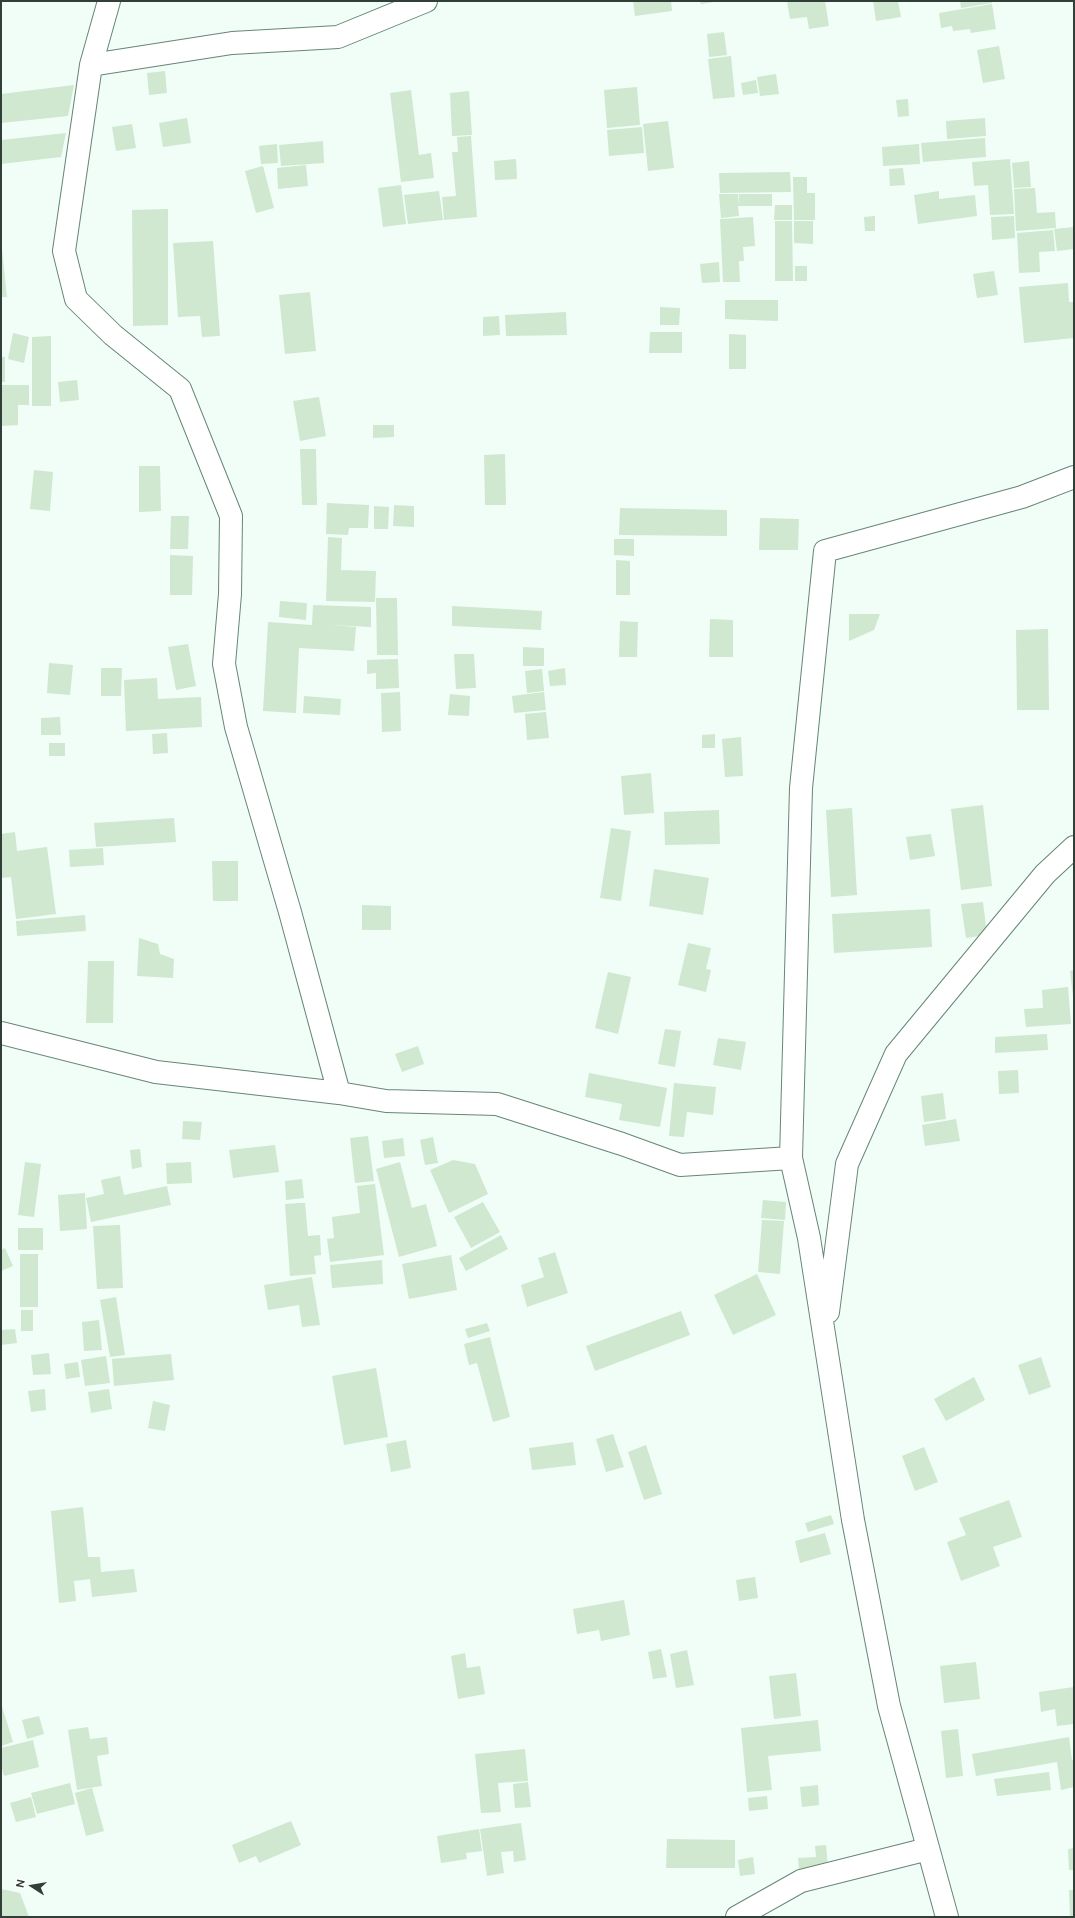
<!DOCTYPE html>
<html>
<head>
<meta charset="utf-8">
<style>
	body { margin:0 }
	#map { position:relative; width:1075px; height:1918px; overflow:hidden; background:#f0fef7; font-family:"DM Sans",sans-serif }
	canvas { display:block }
	.frame { position:absolute; inset:0; border:2px solid #313f38; pointer-events:none }
	.north { position:absolute; left:12px; top:1866px; width:40px; height:40px; -webkit-text-stroke:3px #fff; paint-order:stroke; rotate:282deg; font-size:11px; font-weight:700; line-height:16px; text-align:center; color:#313f38 }
	.north::after { content:''; display:block; margin:auto; width:14px; height:18px; background:#313f38; clip-path:polygon(50% 0,100% 100%,50% 72%,0 100%) }
</style>
</head>
<body>
<div id="map">
<canvas width="1075" height="1918"></canvas>
<div class="frame"></div>
<div class="north">N</div>
</div>
<script>
const g = document.querySelector('canvas').getContext('2d');
g.lineJoin = 'round';
function paint(path, color) { g.fillStyle = color; g.fill(path, 'evenodd'); }
function stroke(path, color, width, dash) { g.strokeStyle = color; g.lineWidth = width; g.lineCap = dash ? 'butt' : 'round'; g.setLineDash(dash || []); g.stroke(path); }
const building = new Path2D(`
	M633,1h38l1,10 -37,5z
	M700,1h14v1l-13,2z
	M787,1h38l4,25 -20,3 -2,-12 -17,2z
	M873,1h25l3,16 -25,4z
	M960,1h32v2l-31,5z
	M992,4l4,25 -25,4 -1,-4 -17,2 -1,-5 -11,2 -2,-15z
	M724,32l3,23 -18,2 -2,-23z
	M999,46l6,33 -22,4 -6,-33z
	M731,56l4,41 -22,2 -5,-40z
	M165,71l2,22 -18,2 -2,-22z
	M776,74l3,20 -19,2 -3,-19z
	M756,80l2,13 -15,2 -2,-12z
	M74,85l-6,31 -67,7v-29z
	M637,87l3,38 -33,3 -3,-38z
	M411,90l8,65 12,-2 3,25 -33,4 -11,-89z
	M469,91l3,44 -20,1 -2,-43z
	M908,99l1,17 -11,1 -2,-17z
	M187,118l4,25 -28,4 -4,-24z
	M985,118l1,18 -39,3 -1,-18z
	M668,121l6,47 -26,3 -5,-47z
	M132,124l4,24 -20,3 -4,-24z
	M642,127l2,26 -35,3 -2,-26z
	M66,133l-5,24 -60,7v-24z
	M471,136l6,81 -33,3 -2,-23 14,-1 -4,-44h6l-1,-15z
	M985,138l1,19 -63,5 -2,-19z
	M323,141l1,22 -43,3 -2,-21z
	M277,144l1,19 -17,1 -2,-18z
	M919,144l1,20 -37,2 -1,-19z
	M516,159l1,20 -22,1 -1,-19z
	M1010,159l4,55 -24,1 -2,-30 -14,1 -2,-24z
	M1029,161l2,26 -17,1 -2,-25z
	M306,165l2,21 -30,3 -1,-21z
	M263,166l11,42 -18,5 -11,-42z
	M903,168l2,17 -15,1 -1,-17z
	M790,172l1,20 -71,1 -1,-20z
	M793,177h14v16h8v27h-21z
	M401,185l5,39 -23,3 -5,-39z
	M1035,188l2,25 18,-1 1,16 -40,3 -2,-42z
	M439,191l4,29 -35,4 -4,-29z
	M939,191v8l36,-4 2,21 -59,8 -4,-29z
	M719,194h19v11l1,-11h33v12h-34l1,10 -18,2z
	M775,205h17v15h-18z
	M168,209v116l-35,1 -1,-116z
	M875,216v15h-10l-1,-14z
	M1014,216l1,22 -23,2 -1,-23z
	M753,217l2,29 -12,1 1,14h-5l1,21h-17l-3,-63z
	M775,221h17l1,60h-18z
	M794,221h19v23l-19,-1z
	M1074,227v22l-17,2 -3,-22z
	M1053,230l2,21 -16,1 1,20 -21,1 -2,-40z
	M1,240l6,57h-6z
	M213,241l7,95 -18,1 -2,-21 -22,1 -5,-74z
	M719,262l1,20 -18,1 -2,-19z
	M795,266h12v15h-12z
	M994,271l4,24 -21,3 -4,-24z
	M1068,283l1,19h5v36l-50,5 -5,-56z
	M310,292l6,59 -31,3 -6,-59z
	M725,300h53v21l-53,-2z
	M660,307l20,1 -1,17h-19z
	M566,312l1,23 -61,1 -1,-21z
	M499,316l1,19 -17,1v-19z
	M650,332h32v21h-33z
	M13,333l16,4 -5,26 -16,-4z
	M729,334l17,1v34h-17z
	M51,336v70h-19v-69z
	M1,357h4v25h-4z
	M77,380l2,20 -19,2 -2,-20z
	M1,385h28v20h-11v20l-17,1z
	M319,397l7,39 -26,5 -7,-40z
	M373,425h21v12l-21,1z
	M300,449h16l1,56h-15z
	M505,454l1,51h-21l-1,-50z
	M139,466h21l1,45 -22,1z
	M34,470l19,2 -3,39 -20,-2z
	M327,503l42,2 -1,23h-19l-1,7 -22,-1z
	M394,505l20,1v21l-21,-1z
	M374,506l15,1 -1,22h-14z
	M620,508l107,2v26l-108,-1z
	M171,516h18l-1,33h-18z
	M760,518l39,1 -1,31h-39z
	M328,537l14,1 -1,32 35,1 -1,31 -49,-1z
	M614,539h20v17l-20,-1z
	M170,555l23,1 -1,39h-22z
	M616,560l14,1v34h-14z
	M376,598h21l1,57h-21z
	M280,601l27,2 -1,17 -27,-3z
	M313,605l58,2v20l-40,-2 25,2 -2,24 -55,-3 -3,65 -33,-2 5,-89 44,3z
	M452,606l90,5 -1,19 -89,-4z
	M849,614h31l-6,16 -25,11z
	M710,619l23,1v37h-24z
	M620,621l18,1 -1,35h-18z
	M1048,629l1,81h-32l-1,-80z
	M188,644l8,42 -20,4 -8,-43z
	M523,647l21,1v18h-21z
	M454,654h20l2,34 -20,1z
	M398,659l1,29 -23,1v-16l-9,1v-14z
	M49,663l24,2 -3,30 -23,-2z
	M101,668h21l-1,28h-20z
	M565,668l1,17 -16,1 -2,-15z
	M542,669l2,22 -17,2 -2,-22z
	M157,678l1,21 43,-2 1,30 -76,4 -2,-51z
	M400,692l1,39 -19,1 -1,-39z
	M544,692l2,18 -32,3 -2,-17z
	M450,694l20,2 -1,20 -21,-1z
	M304,696l37,3 -1,16 -37,-2z
	M546,712l3,26 -22,2 -2,-26z
	M60,717l1,18h-20v-17z
	M167,733l1,20 -15,1 -1,-20z
	M715,734v14h-13v-13z
	M741,737l2,39 -18,1 -3,-38z
	M49,743h16v13h-16z
	M651,773l3,40 -30,2 -3,-39z
	M983,805l9,81 -31,4 -10,-81z
	M852,808l5,87 -26,2 -5,-87z
	M719,810l1,34 -55,1 -1,-33z
	M174,818l2,24 -80,5 -2,-24z
	M611,828l20,3 -10,70 -21,-3z
	M15,832l2,19 30,-4 9,67 -40,5 -5,-42 -10,1v-44z
	M931,834l4,22 -25,4 -4,-23z
	M103,848l1,17 -34,2 -1,-17z
	M212,861h26v40h-25z
	M654,869l55,9 -6,37 -54,-9z
	M983,902l4,33 -21,3 -5,-34z
	M362,905l29,1v24h-29z
	M930,909l2,38 -98,6 -2,-39z
	M85,915l1,16 -69,5 -1,-15z
	M139,938l19,6 2,10 14,5 -1,19 -36,-2z
	M688,943l23,5 -5,21 5,1 -5,22 -28,-7z
	M88,961h26l-1,62h-27z
	M1074,970v27h-1l-3,-26z
	M608,972l23,5 -13,57 -23,-6z
	M1068,987l3,37 -45,3 -2,-18 19,-1 -1,-18z
	M665,1029l16,2 -6,36 -17,-3z
	M1047,1034l1,16 -53,3v-16z
	M718,1038l28,4 -5,28 -28,-5z
	M418,1046l6,18 -22,8 -7,-18z
	M1018,1070l1,23 -20,1 -1,-23z
	M589,1073l78,15 -7,39 -41,-7 3,-16 -37,-7z
	M674,1083l42,4 -3,28 -26,-3 -3,25 -15,-1z
	M943,1093l3,26 -22,3 -3,-26z
	M956,1119l4,22 -35,5 -3,-21z
	M183,1121l19,1 -2,18 -18,-1z
	M368,1136l6,45 -19,2 -5,-45z
	M433,1137l5,26 -13,2 -5,-25z
	M403,1138l2,18 -21,2 -2,-17z
	M275,1145l4,27 -46,6 -4,-28z
	M140,1149l2,18 -10,2 -2,-19z
	M453,1160l22,4 13,30 -39,19 -19,-43z
	M25,1162l16,2 -7,53 -16,-2z
	M191,1162l1,21 -25,1 -1,-21z
	M400,1162l12,46 14,-4 11,42 -38,11 -23,-88z
	M120,1176l4,19 43,-9 4,19 -80,17 -5,-24 18,-4 -3,-14z
	M302,1179l2,19 -18,2 -1,-19z
	M375,1184l9,71 -54,7 -3,-23 7,-1 -2,-21 28,-4 -3,-27z
	M85,1193l2,36 -27,2 -2,-36z
	M763,1200l23,2 -1,18 -24,-2z
	M483,1202l17,30 -29,16 -17,-31z
	M300,1203h5l3,33 12,-1 1,20 -7,1 2,18 -26,2 -5,-72z
	M762,1220l22,1 -4,53 -22,-2z
	M120,1225l3,63 -26,1 -4,-63z
	M18,1228h25v22h-25z
	M501,1235l7,14 -42,22 -7,-13z
	M5,1248l8,18 -12,5v-21z
	M555,1252l13,41 -41,14 -6,-22 23,-8 -6,-19z
	M20,1254h18v53h-18z
	M451,1255l6,35 -48,9 -7,-35z
	M382,1260l1,24 -51,4 -2,-23z
	M757,1274l19,41 -43,20 -19,-40z
	M312,1277l8,48 -18,2 -3,-22 -31,5 -4,-25z
	M116,1297l9,58 -15,2 -10,-57z
	M21,1310h12v21h-12z
	M681,1311l9,24 -95,36 -9,-25z
	M99,1320l3,30 -18,1 -2,-29z
	M487,1323l3,8 -22,7 -3,-9z
	M15,1329l2,14 -16,2v-15z
	M490,1337l20,80 -17,5 -16,-59 -8,2 -5,-21z
	M49,1353l2,21 -18,1 -2,-20z
	M171,1354l3,26 -60,6 -2,-27z
	M106,1356l4,27 -25,3 -4,-26z
	M1041,1357l10,30 -22,8 -11,-30z
	M78,1362l2,15 -14,2 -2,-15z
	M376,1368l12,69 -44,8 -12,-69z
	M974,1377l11,23 -39,21 -12,-22z
	M45,1389l1,21 -15,2 -3,-21z
	M109,1389l3,20 -21,4 -3,-21z
	M153,1401l17,4 -5,26 -17,-3z
	M613,1434l11,33 -18,5 -10,-33z
	M406,1440l5,28 -20,4 -5,-28z
	M573,1442l3,23 -44,5 -3,-22z
	M646,1445l16,49 -18,6 -16,-48z
	M924,1447l14,35 -23,9 -13,-35z
	M1009,1500l13,37 -29,10 7,19 -39,15 -14,-39 19,-7 -7,-17z
	M83,1507l5,50h12l1,15 33,-3 3,23 -45,5 -2,-18 -16,2 2,20 -17,2 -8,-92z
	M831,1515l3,9 -26,8 -3,-9z
	M825,1533l6,21 -31,9 -5,-22z
	M755,1577l3,21 -19,3 -3,-21z
	M624,1600l6,35 -29,6 -2,-11 -22,4 -4,-25z
	M661,1649l6,28 -14,2 -5,-27z
	M687,1650l7,35 -18,3 -6,-34z
	M465,1653l2,15 13,-2 5,28 -27,5 -7,-43z
	M976,1662l4,37 -36,4 -4,-37z
	M796,1673l5,43 -27,3 -5,-43z
	M1074,1687v37l-17,2 -2,-17 -14,3 -2,-20z
	M1,1703l12,39 -12,4z
	M39,1716l5,18 -17,5 -5,-19z
	M818,1720l3,31 -53,5 4,34 -25,2 -6,-64z
	M88,1727l2,12 17,-2 2,17 -12,2 5,30 -25,4 -9,-60z
	M958,1729l5,47 -17,2 -5,-47z
	M1069,1737l3,23 2,-1v28l-13,3 -4,-28 -81,14 -4,-22z
	M33,1740l6,27 -35,9 -3,-11v-17z
	M525,1749l3,32 -30,2 3,29 -20,1 -6,-59z
	M1049,1772l2,18 -54,6 -3,-17z
	M528,1782l3,25 -16,1 -2,-24z
	M70,1783l5,21 -38,10 -6,-21z
	M818,1785l1,20 -17,2 -2,-20z
	M92,1788l12,43 -18,5 -11,-43z
	M767,1796l1,13 -19,2 -1,-13z
	M31,1797l5,20 -20,5 -6,-19z
	M291,1821l10,24 -42,18 -3,-7 -17,7 -7,-18z
	M521,1823l5,37 -12,2 -1,-11 -12,1 3,21 -17,3 -7,-47z
	M479,1829l3,22 -16,2 1,6 -26,4 -4,-27z
	M667,1839l68,1v28h-69z
	M826,1845l2,22 -29,2 -1,-11 18,-1 -1,-11z
	M1074,1848v22h-5l-1,-21z
	M753,1857l2,17 -15,2 -2,-16z
	M1,1889l19,4 9,24h-28z
	M1069,1890h5v27h-4z`);
const minor = new Path2D(`
	M109,1l-18,64 -27,186 12,48 37,36 67,54 51,127 -1,78 -6,70 12,63 54,185 49,181
	M91,65l141,-22 106,-6 88,-36
	M1,1033l155,39 183,21 47,8 111,3 125,40 58,21 111,-7
	M828,1312l19,-148 49,-110 149,-180 29,-27
	M737,1917l64,-36 127,-32
	M947,1917l-58,-211 -36,-186 -44,-282 -18,-80 10,-370 24,-237 197,-54 52,-20`);
paint(building, '#cfe8cf');
stroke(minor, '#668677', 24);
stroke(minor, '#fff', 22);
</script>
</body>
</html>
